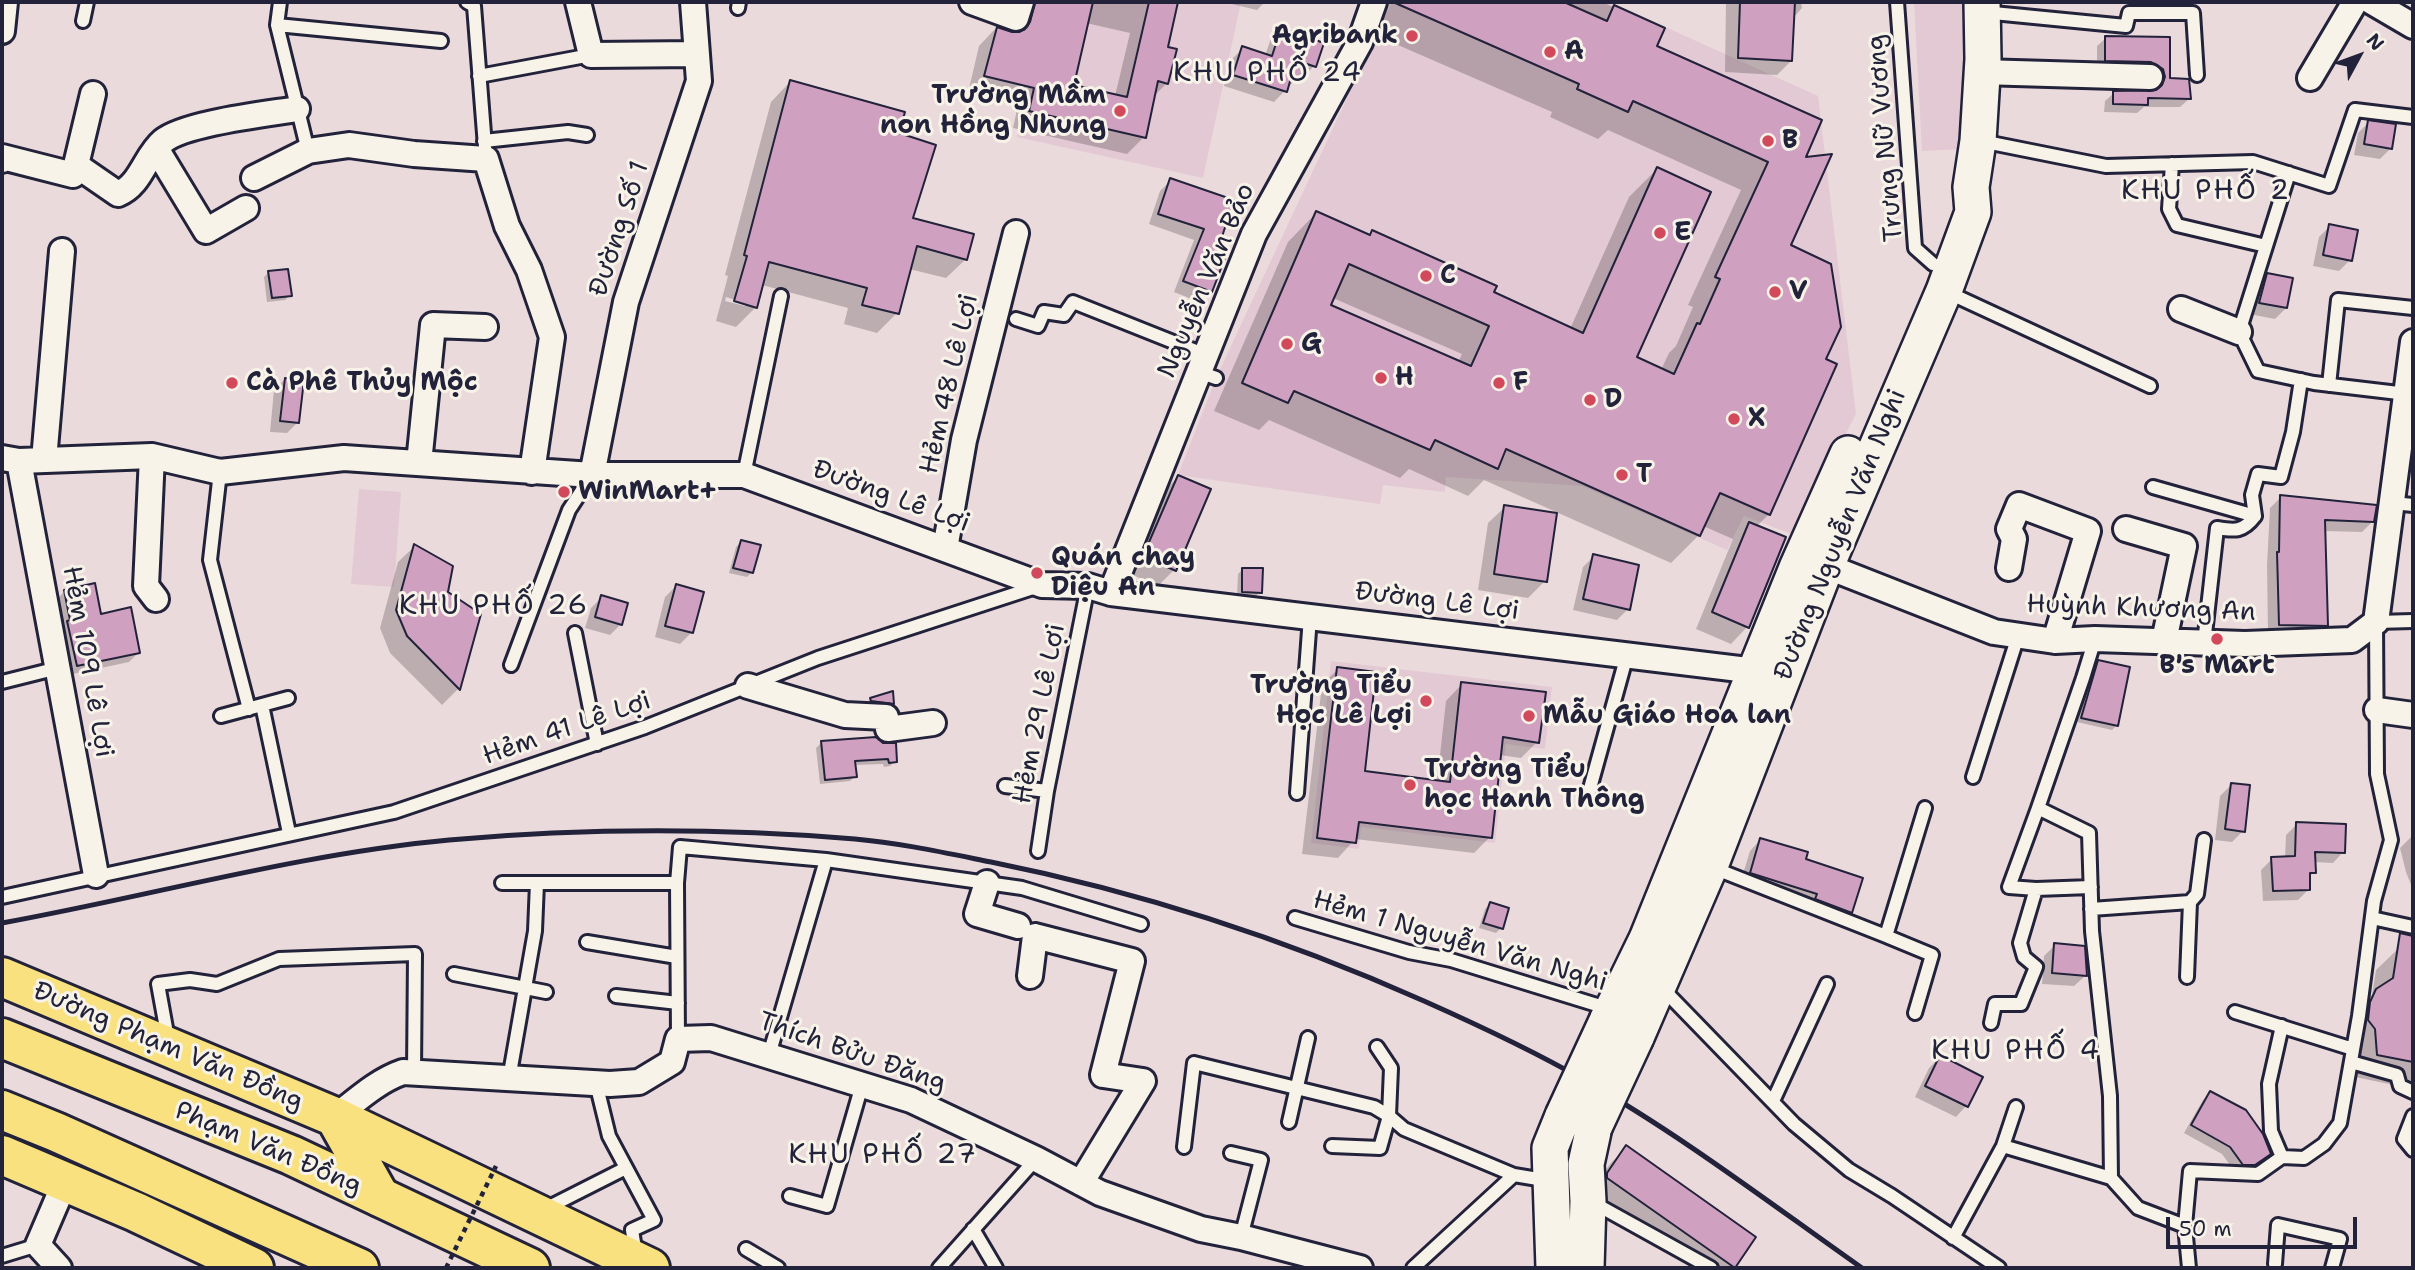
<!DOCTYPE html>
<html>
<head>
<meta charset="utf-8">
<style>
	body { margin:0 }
	#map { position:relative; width:2415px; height:1270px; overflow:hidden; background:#ebdadc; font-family:"Shantell Sans",sans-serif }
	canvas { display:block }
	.frame { position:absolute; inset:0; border:4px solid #22223b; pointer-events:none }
	.north { position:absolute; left:2324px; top:21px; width:70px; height:70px; -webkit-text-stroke:5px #f7f3e8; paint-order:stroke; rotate:49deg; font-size:19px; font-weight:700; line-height:28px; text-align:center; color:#22223b }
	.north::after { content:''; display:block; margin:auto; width:24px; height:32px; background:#22223b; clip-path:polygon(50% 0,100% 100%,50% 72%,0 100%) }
	.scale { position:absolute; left:2166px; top:1217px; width:191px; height:32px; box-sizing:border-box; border:4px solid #22223b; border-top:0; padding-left:9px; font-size:21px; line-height:24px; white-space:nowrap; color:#22223b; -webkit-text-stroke:5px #f7f3e8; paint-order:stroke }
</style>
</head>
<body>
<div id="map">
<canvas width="2415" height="1270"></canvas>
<div class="frame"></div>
<div class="north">N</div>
<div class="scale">50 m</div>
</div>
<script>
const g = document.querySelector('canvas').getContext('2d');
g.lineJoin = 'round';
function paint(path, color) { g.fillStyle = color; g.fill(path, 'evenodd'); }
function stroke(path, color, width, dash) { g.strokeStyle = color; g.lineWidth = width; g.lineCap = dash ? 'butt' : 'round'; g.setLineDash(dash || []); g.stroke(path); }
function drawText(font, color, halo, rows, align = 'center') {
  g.font = font + ' "Shantell Sans",sans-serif'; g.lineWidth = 6; g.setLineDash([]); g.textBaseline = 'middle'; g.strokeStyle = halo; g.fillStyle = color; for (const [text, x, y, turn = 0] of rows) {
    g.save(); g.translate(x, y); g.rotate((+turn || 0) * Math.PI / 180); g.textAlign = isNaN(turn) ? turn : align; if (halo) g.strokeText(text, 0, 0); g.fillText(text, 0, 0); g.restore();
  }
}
const built = new Path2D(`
	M1047,2h194l-38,176 -186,-41z
	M1392,2h218l208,94 38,318 -62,121 -50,-19 -17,34 -145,-64 -136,-9 -1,15 -62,-7 -3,19 -202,-29 38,-97z
	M1914,2h58l-9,147 -41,2z
	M359,489l42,3 -7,95 -43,-3z
	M1331,661l221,26 -7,62 -39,-5 -11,99 -134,-16 -2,22 -48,-6z`);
const shadow = new Path2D(`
	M975,2h201l-10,46 1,35 -14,14 -9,40 -17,17 -114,-26 5,-23 -50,-12 11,-47 17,-18 20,6 3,-10zM1086,23l44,10 -15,63 -43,-10z
	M1223,2h42l-8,8z
	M1381,2h221l61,27 -8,18 148,112 -14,87 35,114 -55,154 -13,13 -9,100 -16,17 -35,-15 37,-90 -30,-13 -4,9 -28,28 -187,-83 -16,16 -59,-27 -9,9 -131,-58 -10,10 -45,-19 74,-169 28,-29 52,23 4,-3 120,60 78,36 59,-132 28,-28 -22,189 26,12 8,-17 7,-7 17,-39 -5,-2 53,-115 -133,-60 -10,9 -48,-22 2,-5 -184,-80zM1333,298l129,56 -4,8 -129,-57z
	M1726,2h75l1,6 -9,10 -2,43 -14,14 -52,-3z
	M1281,30l41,14 -8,22 -11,11 -4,-1 -25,26 -50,-16 8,-27 11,-11 22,8 5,-15z
	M2106,38h62v42l21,19 -9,8h-36l-7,6 -33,-1 1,-11 9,-8 41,-1 2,-5 -60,-18v-23z
	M790,82l121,137 55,40 -20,19 -37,-9 -12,44 -20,20 -33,-9 4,-16 -86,-23 -6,22 -20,20 -20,-6 12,-45 -3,-1 46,-173zM726,297l19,6v3l-20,-5z
	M2369,122l22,26 -11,11 -26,-4 4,-22z
	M1171,180l61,21 -18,55 -4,35 -11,11 -25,-10 20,-52 -45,-16 11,-33z
	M2330,226l20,34 -11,11 -26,-5 6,-29z
	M269,272l21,23 -5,5 -18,2 -3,-25z
	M2267,275l19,33 -11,11 -26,-5 7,-28z
	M285,379l13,43 -11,11 -17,-1 4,-42z
	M1178,477l-4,93 -16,16 -30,-13 33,-79z
	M2281,497l92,24 -11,11 -38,-1 2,94 -11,11 -47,-1 -1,-70 3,-57z
	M1505,507l40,74 -17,17 -50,-8 10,-67z
	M741,542l11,30 -5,5 -18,-4 7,-26z
	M415,546l31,47 33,21 -21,75 -16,16 -52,-52 -10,-25 18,-66z
	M1594,556l34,53 -11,11 -44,-10 10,-43z
	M1243,569l17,23 -5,5 -18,-1 1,-22z
	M676,586l15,47 -11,11 -25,-7 10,-40z
	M65,591l35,25 38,37 -9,9 -61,13 -13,-74z
	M602,597l19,27 -11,11 -25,-7 6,-20z
	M2098,662l19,63 -5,5 -35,-8 16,-55z
	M1338,669l25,104 74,9 9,-81 16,-17 75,58 -16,16 -22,-3 -9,82 -16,16 -119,-14 -17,19 -36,-4 20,-169z
	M891,693l1,11 -5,5 -22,-5 5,-5z
	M875,739l20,22 -5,5 -6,1 -1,-3 -29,1 1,11 -5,5 -30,3 -4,-36 5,-5z
	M2231,785l12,46 -11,11 -17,-2 5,-44z
	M2297,824l46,28 -10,11 -19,-1v10l-6,6 1,11 -11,11 -35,1 -2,-31 11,-11 13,-1 1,-23z
	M2411,837h2v53l-7,-18 -6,-24z
	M1760,840l43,20 47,52 -11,11 -99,-39 10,-33z
	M1490,904l11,24 -5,5 -17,-5 6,-19z
	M2055,945l30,31 -11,10 -32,-2 2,-28z
	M2399,948l14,4v137l-58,-12 -2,-25 -7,-9 2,-18 7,-12 17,-18 4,-25z
	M1940,1057l26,49 -10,11 -41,-20 14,-29z
	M2211,1093l58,61 -23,18h-11l-13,-18 -38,-21 19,-33z
	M1626,1148l128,90 -22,30h-37l-104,-73v-4l19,-27z`);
const building = new Path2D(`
	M1035,2h58l-19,83 53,12 22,-95h29l-10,45 9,2 -9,35 -10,-3 -12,57 -117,-27 5,-23 -50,-12 13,-49 15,5h7l6,-3 5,-7z
	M1393,2h171l43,19 7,-16 51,23 -8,18 165,74 -16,37 26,-3 -41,91 40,19 10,63 -15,32 11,5 -67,151 -50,-22 -20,43 -194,-87 -8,20 -63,-29 -5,10 -136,-59 -6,12 -46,-20 74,-172 54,24 2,-5 125,56 -3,6 89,41 74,-166 54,25 -74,165 37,17 23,-51 3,1 20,-45 -5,-2 53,-115 -135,-61 -5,11 -51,-23 2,-5zM1349,264l140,62 -18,40 -140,-61z
	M1740,2h55l-3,59 -54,-3z
	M1281,28l43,15 -8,24 -12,-4 -4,17 -9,-2 -4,14 -54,-17 9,-29 30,10z
	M2105,36l65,1v41l19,1 2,20 -43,-1v7l-35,-1v-13l43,-1 6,-5 3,-8 -2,-8 -12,-7 -46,-1z
	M790,80l115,32 -6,21 37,12 -23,73 61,16 -7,26 -50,-14 -18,68 -37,-9 5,-17 -98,-26 -12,46 -23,-7 13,-45 -3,-1z
	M2368,120l28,4 -4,25 -28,-5z
	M1170,178l64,22 -18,55 9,3 -13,34 -29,-11 21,-52 -46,-15z
	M2329,224l29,6 -6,31 -29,-6z
	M288,269l4,27 -20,2 -4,-27z
	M2267,273l26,5 -6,30 -28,-5z
	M285,378l19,2 -5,43 -19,-2z
	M1178,475l33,14 -35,82 -33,-15z
	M2280,495l97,10 -3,17 -49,-2 3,106 -49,-1 -2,-73h2z
	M1504,505l53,8 -10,69 -53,-8z
	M1749,522l37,15 -37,91 -37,-16z
	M741,540l20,5 -8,28 -20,-5z
	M414,544l39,22 -5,26 33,22 -21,76 -53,-54 -11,-26z
	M1593,554l46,11 -9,45 -47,-11z
	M1242,568h21l-1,25 -20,-1z
	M95,583l6,31 30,-7 9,46 -63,13 -10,-45 3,-1 -6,-30z
	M676,584l28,8 -11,41 -28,-7z
	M601,595l27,8 -6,22 -27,-8z
	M2098,660l32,7 -12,59 -37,-8z
	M1337,667l39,5 -11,99 85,11 11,-100 85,10 -7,51 -36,-6 -11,101 -133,-16 -3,21 -39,-5z
	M893,691l1,13 -23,-3 -1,-3z
	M876,737l7,6h13l1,19 -8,1 -1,-4 -33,2 2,16 -32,3 -4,-39z
	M2231,783l19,2 -5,47 -20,-3z
	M2296,822l50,2 -1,29 -30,-1 1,21h-6v17l-37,1 -2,-34 24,-1z
	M1760,838l48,14 -2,7 57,19 -11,35 -37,-14 2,-5 -67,-21z
	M1490,902l19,6 -6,21 -20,-6z
	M2400,933l13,3v126l-36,-7 -2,-26 -7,-9 2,-18 6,-13 17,-11z
	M2054,943l31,3 2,30 -35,-3z
	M1940,1055l43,22 -15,30 -43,-21z
	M2210,1091l36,19 17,24 8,20 -16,11h-12l-13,-18 -39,-22z
	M1626,1145l130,92 -21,31 -128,-90v-5z`);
const lane = new Path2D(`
	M280,2l-3,23 31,126
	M467,2l7,4 12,153
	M1897,2l18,246 18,16
	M738,8l1,-6
	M1983,12l143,14 3,-13h64l4,62
	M83,21l4,-19
	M277,25l164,16
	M479,76l112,-21
	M484,141l84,-9 19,3
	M1981,141l125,25 147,-4 76,24 26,-76 58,7
	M2172,164l-3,45 8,16 89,21
	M2289,173l-50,159 19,39 56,12 93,11
	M1947,292l203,94
	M1016,319l22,7 6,-14 20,3 9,-13 133,53
	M1199,372l17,6
	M2329,385l9,-85 75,8
	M220,472l-10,88 39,149
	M744,475l37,-179
	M2153,487l102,29
	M2392,503l21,2
	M2255,516l-3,-21 6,-21 23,3 12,-45 8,-52
	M575,633l22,111
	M2095,639l-12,39 -45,130 51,25 3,98 18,165 1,82
	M2204,643l13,-115c18,3 26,4 38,-12
	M511,665l58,-155 23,-35
	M2,682l56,-14
	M262,705l27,128
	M221,716l67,-18
	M1973,777l45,-141
	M1005,786l42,5
	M1589,792l38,-137
	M1297,793l13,-176
	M1038,851l9,-60 41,-205
	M1711,867l175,69 39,-128
	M502,883h175
	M2036,889l-27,-2 29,-79
	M2,897l392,-85 251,-85 173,-69 221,-72
	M2091,909l99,-7
	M1295,918l114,34 42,8 159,49
	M2372,918l41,9
	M1886,936l46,19 -17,58
	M587,942l90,15
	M454,974l92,18
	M2187,977l3,-75 7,-8 7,-54
	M1661,987l133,137 55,46 43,26 107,72
	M616,996l62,7
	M2235,1012l118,37
	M1991,1023l4,-19h26l15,-37 -12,-10 -4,-14 16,-54 55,-2
	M2282,1026l-13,58 2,47 11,26 22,1 20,-14 16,-21 19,-107 15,-115 17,-61 -14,-66 -1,-152 37,-1
	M168,1039l-10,-55 32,-4 27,4 62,-25 136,-5 -1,119
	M678,1039l-1,-156 3,-36 146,13
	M769,1055l57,-195 196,28 119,36
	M2351,1062l46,13 3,11 13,6
	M509,1079l26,-148 2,-48
	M596,1083l13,53 45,84 -22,10 4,25
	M1773,1101l54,-117
	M2413,1116l-9,23 9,11
	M1289,1122l19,-84
	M1332,1146l48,2 9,-32 2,-48 -14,-21
	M2003,1146l108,32 27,30 47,18
	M1184,1147l10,-84 180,44 15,9 15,13 110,46
	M1231,1153l30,7 -20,77
	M790,1196l37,10 35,-121
	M1592,1202l119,66
	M545,1209l81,-41
	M973,1229l23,39
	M1953,1238l50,-92 13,-39
	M746,1249l32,19
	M2,1256l36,-11
	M2275,1264l3,-39 62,14 -8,29
	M939,1268l97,-109
	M1413,1268l101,-93 36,6
	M2189,1268l-4,-42 5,-55 68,3 24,-17`);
const street = new Path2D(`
	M578,2l13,53 105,-1
	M972,2l44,16 5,-16
	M2372,2l41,24
	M2,31l3,-29
	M1981,72l169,5
	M2310,78l45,-76
	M157,150l49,81 40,-23
	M2,160v-3l71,18 3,-10 42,29c23,-9 27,-38 45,-53 22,-18 104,-27 134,-32
	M76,165l17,-71
	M254,178l54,-27 41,-6 65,9 72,5 21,67 22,44 23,67 -20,135
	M2181,309l58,23
	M152,456l-6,130 10,13
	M2,458l17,3 133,-5 68,16 124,-14 248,17h152l298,110 46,1 23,7 645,78
	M44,460l18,-209
	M19,461l77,414
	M419,463l14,-138 52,2
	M592,475l34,-173 73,-221 -6,-79
	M2126,529l58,17 -20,95
	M945,549l19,-109 52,-207
	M1826,566l168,66 61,9 40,-2 150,5 107,-4 24,-18 37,-280
	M2009,568l5,-29 -5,-10 10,-24 69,26 -33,110
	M1111,593l143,-359 106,-192 14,-40
	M748,686l97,29 41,2 2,12 45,-6
	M2377,710l36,5
	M987,883l-10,31 41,12
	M1030,976l5,-40 97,25 -29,114 40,6 -62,102
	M335,1117c22,-17 42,-36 68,-45l207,12 29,-2 33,-20 6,-23 33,-1 200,62 125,59 64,34 101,36 40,8 119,31
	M59,1268l-21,-23 27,-63`);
const secondary = new Path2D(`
	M1607,1021l40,-82 150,-371 51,-114
	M1636,1037l74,-171 116,-300 118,-275 29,-79 -2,-25 7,-46 5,-82 -1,-57
	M1554,1268l-4,-120 13,-32
	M1586,1268l2,-67 -2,-37 8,-37`);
const primary = new Path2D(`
	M2,977l333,140 315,151
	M335,1117l45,80
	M2,1155l134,57 118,56`);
const highway = new Path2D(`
	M2,1038l289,117 239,113
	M2,1110l54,22 303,136`);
const rail = new Path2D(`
	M2,923c149,-27 296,-69 447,-83 135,-12 271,-12 406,-1 45,4 91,14 136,23 150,30 294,77 433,139 54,24 108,49 160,79 97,55 187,124 278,188`);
const pathBridge = new Path2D(`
	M446,1268l50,-102`);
const secondaryBridge = new Path2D(`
	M1563,1116l44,-95
	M1594,1127l42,-90`);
const markers = [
	[1412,36,7,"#d1495b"],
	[1550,52,7,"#d1495b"],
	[1120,111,7,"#d1495b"],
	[1768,141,7,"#d1495b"],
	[1660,233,7,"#d1495b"],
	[1426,276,7,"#d1495b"],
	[1775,292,7,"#d1495b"],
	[1287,344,7,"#d1495b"],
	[1381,378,7,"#d1495b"],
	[232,383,7,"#d1495b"],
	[1499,383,7,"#d1495b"],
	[1590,400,7,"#d1495b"],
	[1734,419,7,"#d1495b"],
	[1622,475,7,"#d1495b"],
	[564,492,7,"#d1495b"],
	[1037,573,7,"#d1495b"],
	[2217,639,7,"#d1495b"],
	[1426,701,7,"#d1495b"],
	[1529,716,7,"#d1495b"],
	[1410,785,7,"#d1495b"]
];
const poiNames = [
	["Agribank",1398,36,"right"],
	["A",1564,52],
	["Trường Mầm",1106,96,"right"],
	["non Hồng Nhung",1106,126,"right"],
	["B",1782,141],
	["E",1674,233],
	["C",1440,276],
	["V",1789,292],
	["G",1301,344],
	["H",1395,378],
	["Cà Phê Thủy Mộc",246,383],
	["F",1513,383],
	["D",1604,400],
	["X",1748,419],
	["T",1636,475],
	["WinMart+",578,492],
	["Quán chay",1051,558],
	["Diệu An",1051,588],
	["B's Mart",2217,666,"center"],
	["Trường Tiểu",1412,686,"right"],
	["Học Lê Lợi",1412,716,"right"],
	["Mẫu Giáo Hoa lan",1543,716],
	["Trường Tiểu",1424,770],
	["học Hanh Thông",1424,800]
];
const streetNames = [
	["Trưng Nữ Vương",1886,138,-95],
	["Đường Số 1",620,229,-72],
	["Nguyễn Văn Bảo",1207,281,-67],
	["Hẻm 48 Lê Lợi",950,384,-77],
	["Đường Lê Lợi",891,497,20],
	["Đường Nguyễn Văn Nghi",1841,535,-68],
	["Đường Lê Lợi",1437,602,7],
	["Huỳnh Khương An",2141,609,2],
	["Hẻm 109 Lê Lợi",87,662,80],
	["Hẻm 29 Lê Lợi",1040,714,-79],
	["Hẻm 41 Lê Lợi",567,729,-19],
	["Hẻm 1 Nguyễn Văn Nghi",1460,942,16],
	["Đường Phạm Văn Đồng",168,1047,23],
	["Thích Bửu Đăng",852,1053,19],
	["Phạm Văn Đồng",268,1149,23]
];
const neighbourhoodNames = [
	["KHU PHỐ 24",1268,74],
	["KHU PHỐ 2",2206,192],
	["KHU PHỐ 26",494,607],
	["KHU PHỐ 4",2016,1052],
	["KHU PHỐ 27",883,1156]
];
paint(built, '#e3c9d4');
paint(shadow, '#0003');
paint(building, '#d0a0c0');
stroke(building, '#22223b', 2);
stroke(lane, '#22223b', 18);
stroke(street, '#22223b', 30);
stroke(secondary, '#22223b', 40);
stroke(primary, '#22223b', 44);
stroke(highway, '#22223b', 44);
stroke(lane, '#f7f3e8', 12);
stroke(street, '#f7f3e8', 24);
stroke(secondary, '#f7f3e8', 35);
stroke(primary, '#fae180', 38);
stroke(highway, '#fae180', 38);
stroke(rail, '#22223b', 5);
stroke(secondaryBridge, '#22223b', 40, []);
stroke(pathBridge, '#22223b', 4.5, [5, 5]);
stroke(secondaryBridge, '#f7f3e8', 35);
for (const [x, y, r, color] of markers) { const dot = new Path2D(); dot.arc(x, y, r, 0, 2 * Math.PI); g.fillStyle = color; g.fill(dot); stroke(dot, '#f7f3e8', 2.5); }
drawText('bold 26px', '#22223b', '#f7f3e8', poiNames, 'left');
drawText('26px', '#22223b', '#f7f3e8', streetNames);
g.letterSpacing = '2px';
drawText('28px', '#22223b', '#f7f3e8', neighbourhoodNames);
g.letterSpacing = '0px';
</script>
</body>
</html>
